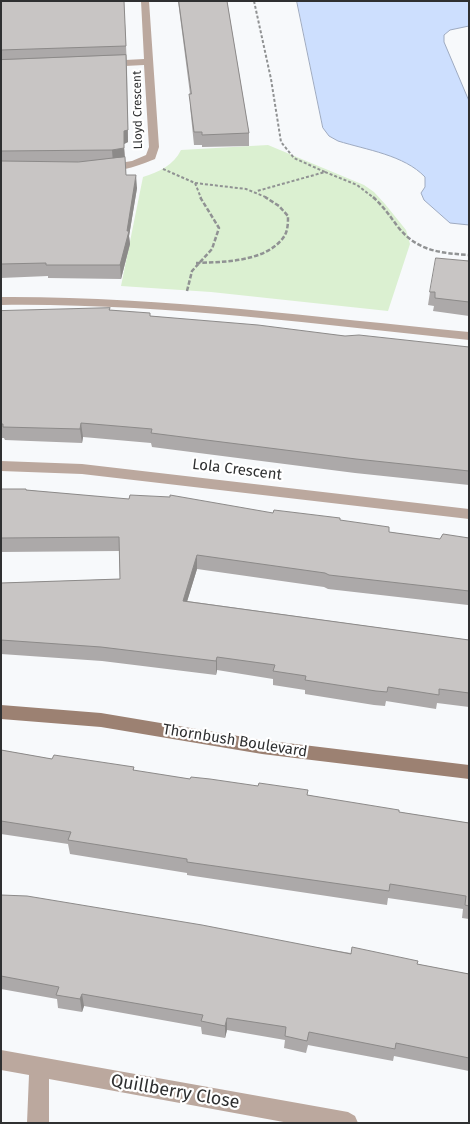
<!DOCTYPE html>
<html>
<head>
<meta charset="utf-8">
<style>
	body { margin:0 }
	#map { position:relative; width:470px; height:1124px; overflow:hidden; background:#f7f9fb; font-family:"Fira Sans",sans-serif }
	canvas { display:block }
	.frame { position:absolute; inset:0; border:2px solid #2f3031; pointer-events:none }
</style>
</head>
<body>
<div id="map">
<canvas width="470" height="1124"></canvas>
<div class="frame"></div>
</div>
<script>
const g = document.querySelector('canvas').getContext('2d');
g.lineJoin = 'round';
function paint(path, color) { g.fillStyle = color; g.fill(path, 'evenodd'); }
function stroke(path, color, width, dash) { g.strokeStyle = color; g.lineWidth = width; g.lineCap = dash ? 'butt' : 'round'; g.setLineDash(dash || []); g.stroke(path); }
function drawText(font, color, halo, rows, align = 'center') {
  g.font = font + ' "Fira Sans",sans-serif'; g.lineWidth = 4.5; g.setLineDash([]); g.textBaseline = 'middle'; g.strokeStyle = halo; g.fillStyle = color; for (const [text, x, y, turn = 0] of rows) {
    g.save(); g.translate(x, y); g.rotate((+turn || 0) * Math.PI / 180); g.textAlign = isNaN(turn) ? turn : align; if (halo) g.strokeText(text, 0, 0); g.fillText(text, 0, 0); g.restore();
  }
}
const green = new Path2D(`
	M268,145l96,40 10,7 11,12 21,26 4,14 -22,67 -177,-19 -90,-6 22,-109c16,-5 31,-12 38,-27z`);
const water = new Path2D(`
	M297,1h172v25l-19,4 -6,5v7l25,59v124l-19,-2 -26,-23 -3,-7 4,-6v-10c-21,-22 -58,-27 -87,-36l-9,-5 -6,-8z`);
const pathFar1 = new Path2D(`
	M254,1l17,78 10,63 13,16 31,14 -68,19
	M163,169l32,14 6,15
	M325,172l32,13 17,13
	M195,183l51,6 22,9`);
const path = new Path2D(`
	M373,197c10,9 17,19 25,30 19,24 42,26 71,28
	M196,263c27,-1 69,-1 87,-25 5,-6 5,-15 5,-22l-9,-10 -14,-9
	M187,291l5,-20 20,-22 7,-21 -19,-31`);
const street = new Path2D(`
	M141,1h8l10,146 -4,12c-12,5 -46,18 -55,9l1,-2 31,-5 14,-6 3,-8 -5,-82 -38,2 -5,-3 5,-3 38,-2z
	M1,297c157,-1 312,20 468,35v8c-156,-16 -311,-37 -468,-35z
	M1,461l81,3 387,45v10l-387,-45 -81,-3z
	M1,1050l347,62 7,4 3,7h-69l-240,-44v44h-22l2,-48 -28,-5z`);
const secondary = new Path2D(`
	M1,705l100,8 161,27 207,25v14l-207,-25 -161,-27 -100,-8z`);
const wall = new Path2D(`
	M1,1h123l3,66 1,75 -4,2 2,31 11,13 -8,48 1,8 -9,35 -73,-1v-2l-47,2z
	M178,1h49l22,132v13l-47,1v-2h-8l-4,-39v-12z
	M469,261v55l-36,-5 1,-5 -6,-1 2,-13z
	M110,308v2l41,6 194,20 124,11v138l-114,-12 -203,-26 -1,-4 -68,-6 -1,6 -77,-3 -1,-2h-3v-127z
	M1,489l26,1 246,23 67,7 49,12 51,7 29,-1v69h-1v-2l-140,-16 -4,-2 -127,-18 -10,32 282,39v67l-32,-4 -1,6 -50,-8 -1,5 -11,-1 -69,-11v-4l-32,-5v-6l-56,-9 -1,5 -114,-14 -101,-7v-71l119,-4 -1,-28 -118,1z
	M1,750l51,9 82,8v4l56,8 118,16 91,17 70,11v96l-7,-1 1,-9 -75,-11 -1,7 -200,-30v-2l-117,-19 -2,-10 -67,-10z
	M1,895l416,69 52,10v97l-75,-15 -1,5 -85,-16 -2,8 -22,-5 1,-8 -58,-10 -2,8 -23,-4 -1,-7 -117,-21 -2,6 -24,-4 -1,-9 -56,-10z`);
const shadedWall = new Path2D(`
	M126,55l2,87 -4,2v-13z
	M124,148l1,12 -12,3 -1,-13z
	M136,175l1,13 -8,48 1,8 -9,35 -1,-14z
	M81,423l2,14 -1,6 -2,-14z
	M197,555v14l-14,46v-14z
	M217,657v13l-1,5v-14z
	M82,994l2,12 -2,6 -2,-13z
	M227,1018v12l-2,8v-12z`);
const building = new Path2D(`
	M1,1h123l2,45 -125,4z
	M179,1h48l22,132 -47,2v-3h-8l-5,-38h2z
	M126,55l2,75 -4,1v17l-12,2 -111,1v-91z
	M125,157l1,18h10l-9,56h2l-9,34h-74v-2l-45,1v-103l77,1z
	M436,258l33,3v41l-34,-4v-6h-5z
	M110,308l-1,2 41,3v3l108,9 87,11 14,-1 110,12v124l-113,-12 -205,-26 1,-4 -71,-6 -1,6 -77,-2v-3h-2v-113z
	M1,489h25v1l103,9 1,-4 40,2v-2l103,18 1,-3 66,8v2l49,7v5l51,7 3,-5 26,4v53l-140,-16 -4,-2 -128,-18 -14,46 286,39v53l-30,-4v6l-51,-8 -1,5 -11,-1 -71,-11 1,-4 -33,-5 2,-6 -58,-8 -1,4 -115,-14 -100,-7v-57l119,-4 -1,-42 -118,1z
	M1,750l51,9 2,-4 80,12 -1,3 57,9 1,-2 19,2 48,7 1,-3 49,7 -1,5 92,15v2l70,11v83l-4,-1 1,-9 -76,-12 -1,7 -202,-29v-3l-119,-19 3,-8 -70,-11z
	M1,895l26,1 175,29 149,29 1,-7 66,14 -1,3 52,10v84l-73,-15 -1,6 -86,-17 -2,9 -22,-5 1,-9 -59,-9 -2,8 -24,-5 2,-6 -121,-21 -2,5 -24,-4 3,-8 -58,-11z`);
const farStreetnames = [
	["Lloyd Crescent",138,110,-91]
];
const streetNames = [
	["Lola Crescent",237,470,7],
	["Thornbush Boulevard",235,741,9]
];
const nearStreetnames = [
	["Quillberry Close",175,1092,10]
];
paint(green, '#dbf0d1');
paint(water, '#cddffe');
stroke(water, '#9eaac0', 1);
stroke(pathFar1, '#909293', 2, [3, 2]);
stroke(path, '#909293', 2.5, [4.5, 2]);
paint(street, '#bba89e');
paint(secondary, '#9c8172');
paint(wall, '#aca9a9');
paint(shadedWall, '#8c8a89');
paint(building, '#c8c5c4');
stroke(building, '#8c8a89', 1);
drawText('12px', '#2f3031', '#fff', farStreetnames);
drawText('15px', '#2f3031', '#fff', streetNames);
drawText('18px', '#2f3031', '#fff', nearStreetnames);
</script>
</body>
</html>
